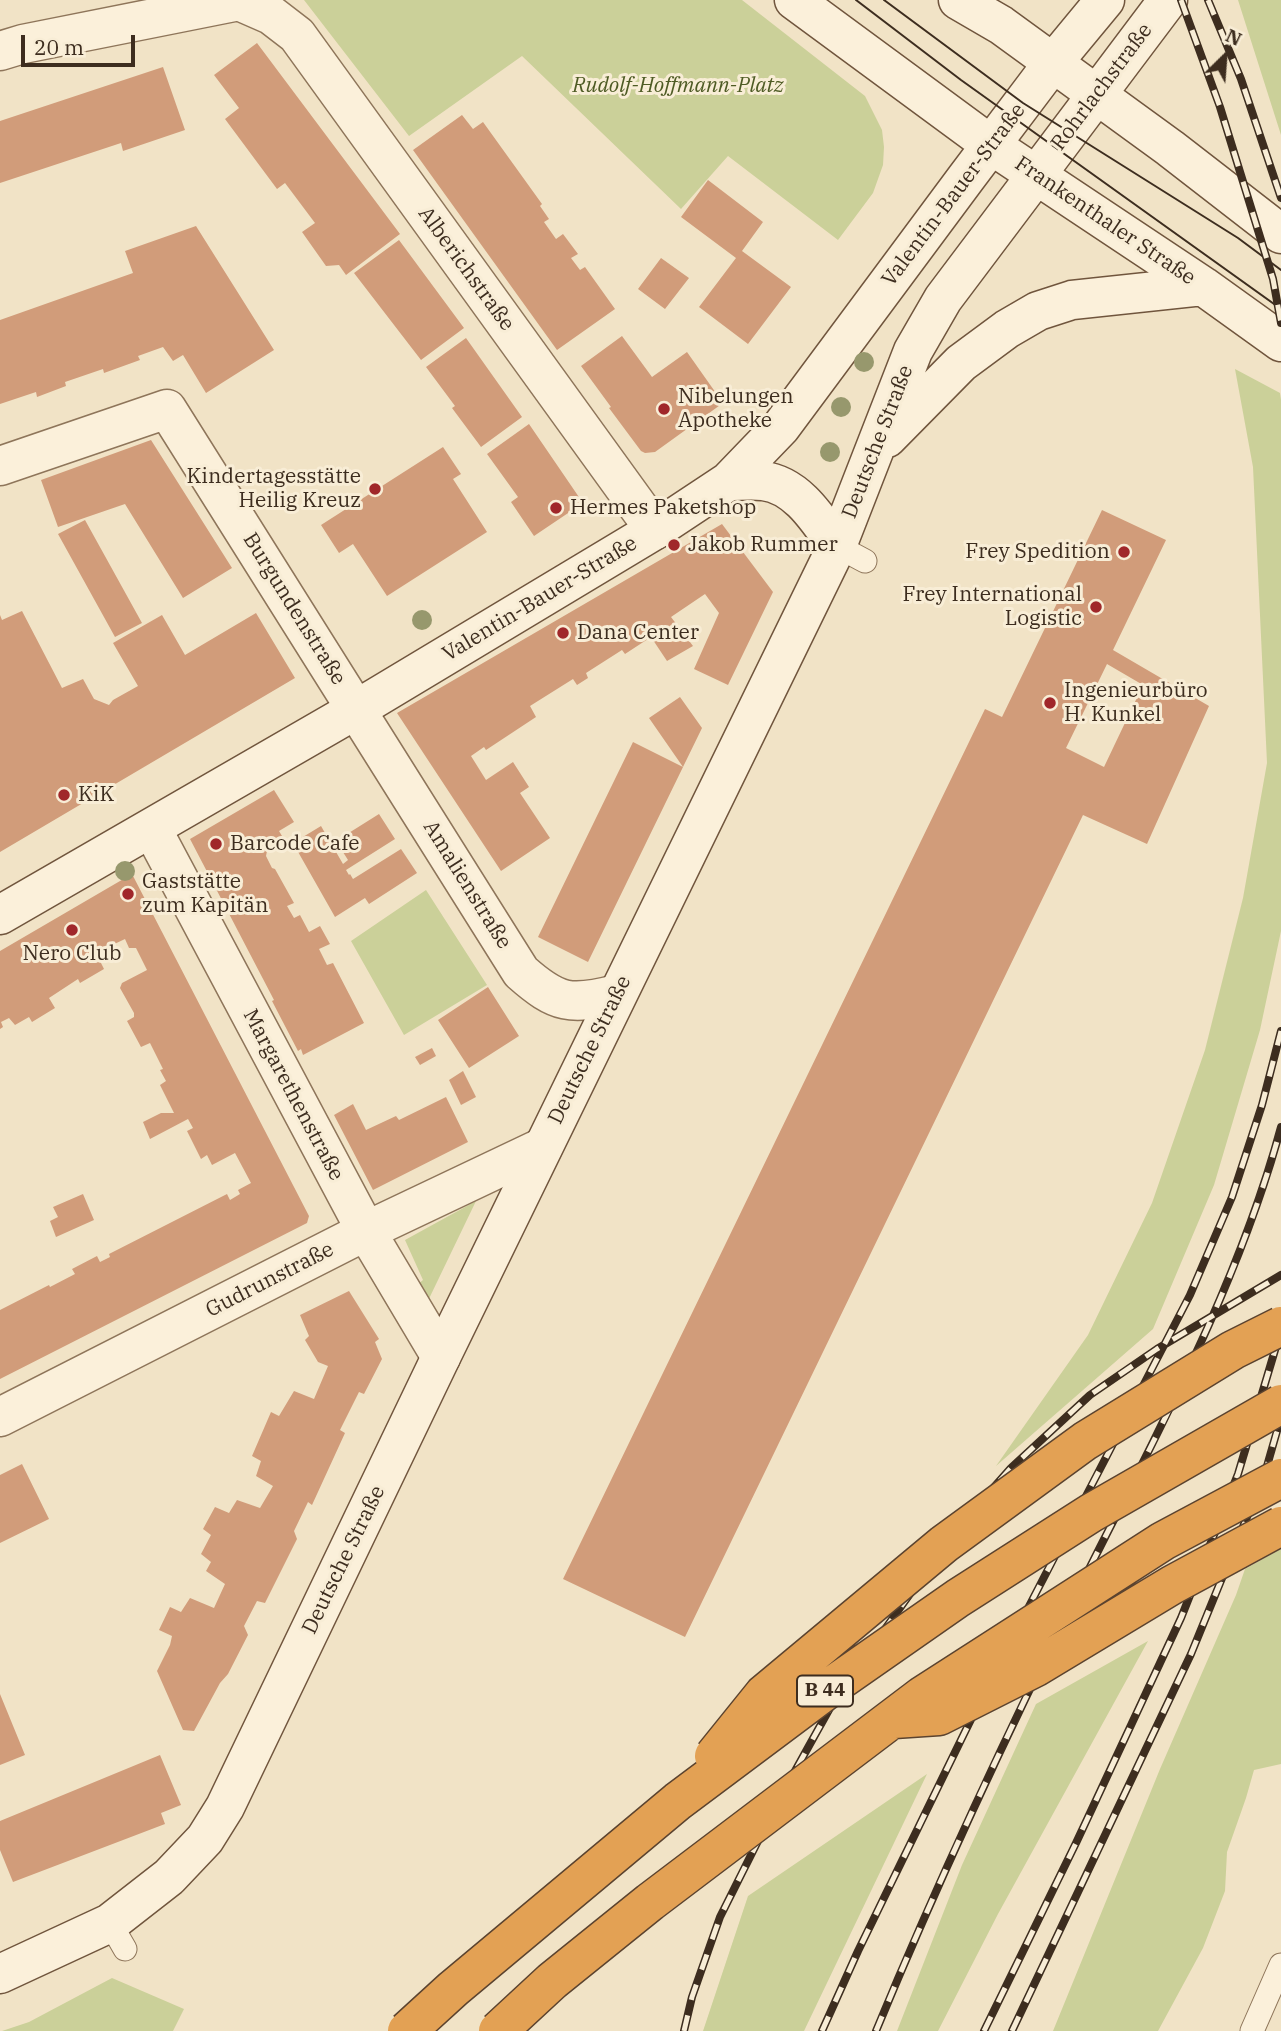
<!DOCTYPE html>
<html>
<head>
<meta charset="utf-8">
<style>
	body { margin:0 }
	#map { position:relative; width:1281px; height:2031px; overflow:hidden; background:#f1e3c6; font-family:"IBM Plex Serif",serif }
	canvas { display:block }
	.north { position:absolute; left:1190px; top:21px; width:70px; height:70px; -webkit-text-stroke:5px #f8edd6; paint-order:stroke; rotate:25deg; font-size:19px; font-weight:700; line-height:28px; text-align:center; color:#3d2d1f }
	.north::after { content:''; display:block; margin:auto; width:24px; height:32px; background:#3d2d1f; clip-path:polygon(50% 0,100% 100%,50% 72%,0 100%) }
	.scale { position:absolute; left:21px; top:35px; width:114px; height:32px; box-sizing:border-box; border:4px solid #3d2d1f; border-top:0; padding-left:9px; font-size:21px; line-height:24px; white-space:nowrap; color:#3d2d1f; -webkit-text-stroke:5px #f8edd6; paint-order:stroke }
</style>
</head>
<body>
<div id="map">
<canvas width="1281" height="2031"></canvas>
<div class="north">N</div>
<div class="scale">20 m</div>
</div>
<script>
const g = document.querySelector('canvas').getContext('2d');
g.lineJoin = 'round';
function paint(path, color) { g.fillStyle = color; g.fill(path, 'evenodd'); }
function stroke(path, color, width, dash) { g.strokeStyle = color; g.lineWidth = width; g.lineCap = dash ? 'butt' : 'round'; g.setLineDash(dash || []); g.stroke(path); }
function drawText(font, color, halo, rows, align = 'center') {
  g.font = font + ' "IBM Plex Serif",serif'; g.lineWidth = 6; g.setLineDash([]); g.textBaseline = 'middle'; g.strokeStyle = halo; g.fillStyle = color; for (const [text, x, y, turn = 0] of rows) {
    g.save(); g.translate(x, y); g.rotate((+turn || 0) * Math.PI / 180); g.textAlign = isNaN(turn) ? turn : align; if (halo) g.strokeText(text, 0, 0); g.fillText(text, 0, 0); g.restore();
  }
}
const green = new Path2D(`
	M304,0h438l123,96 17,34 2,17 -1,18 -10,28 -35,47 -110,-84 -47,53 -159,-153 -113,80z
	M1238,0h43v135z
	M1235,369l45,24 1,7v531l-21,99 -46,155 -61,144 -157,137 92,-131 64,-132 53,-153 38,-152 24,-135 -14,-296z
	M426,890l61,95 -83,50 -53,-94z
	M476,1201l-51,106 -13,-18 11,-9 -18,-40z
	M1281,1549v215l-27,6 -8,28 -19,54 -2,39 -22,57 -45,83h-105l107,-262 76,-174 9,-26z
	M1148,1641l-150,273 -60,117h-41l65,-166 74,-161z
	M927,1774l-123,257h-101l45,-135z
	M112,1978l72,31 -11,22h-171l27,-9z`);
const building = new Path2D(`
	M257,43l143,191 -54,41 -7,-10 -13,1 -24,-34 13,-9 -30,-40 -8,6 -52,-70 14,-11 -25,-33z
	M163,67l22,63 -62,21 -2,-8 -121,40v-62z
	M462,115l11,14 10,-7 59,82 -2,2 9,13 -5,3 12,17 7,-5 15,20 -7,4 9,12 5,-3 30,42 -58,41 -144,-200z
	M708,180l55,42 -21,29 49,36 -43,57 -49,-37 37,-49 -55,-41z
	M196,226l78,124 -68,43 -23,-38 -10,6 -10,-14 -25,9 2,4 -36,13 -1,-4 -38,13 1,4 -29,11 -1,-5 -36,12v-84l133,-47 -8,-22z
	M399,240l65,88 -43,32 -67,-87z
	M661,258l28,20 -24,31 -27,-20z
	M622,336l30,41 35,-25 36,51 -68,49 -10,1 -4,-2 -32,-43 2,-1 -30,-41z
	M466,338l56,79 -41,30 -29,-39 3,-2 -29,-39z
	M529,424l54,79 -49,33 -23,-34 7,-5 -31,-43z
	M151,440l81,128 -49,30 -58,-94 -67,23 -17,-47z
	M443,447l18,27 -8,5 34,53 -100,64 -34,-52 -14,9 -18,-28z
	M1102,510l64,30 -53,110 96,56 -62,138 -64,-29 -398,822 -122,-58 422,-870 17,8zM1107,664l36,21 -39,82 -38,-19z
	M85,520l57,103 -27,14 -57,-103z
	M722,524l51,68 -45,93 -34,-16 25,-56 -14,-19 -34,23 22,29 -26,15 -16,-24 -26,17 -3,-4 -36,23 2,5 -11,7 -4,-6 -43,27 6,11 -50,33 -2,-3 -13,9 15,24 27,-18 16,25 -9,6 30,45 -49,33 -104,-158z
	M22,611l40,77 21,-9 11,20 15,6 4,-5 25,-14 -25,-43 49,-28 23,40 71,-42 39,65 -295,174v-237l2,5z
	M680,697l22,31 -19,39 -34,-49z
	M633,742l50,25 -95,195 -50,-25z
	M274,790l20,32 -15,9 3,5 -18,11 3,4 -1,5 6,12 3,1 19,34 -7,3 7,12 6,-3 9,17 11,-6 10,18 -11,5 8,16 6,-2 31,60 -61,32 -2,-6 -3,2 -26,-50 2,-1 -84,-161z
	M379,814l16,25 -49,31 3,5 1,-1 3,5 48,-30 16,24 -48,31 -4,-6 -30,19 -42,-74 28,-17 22,38 5,-4 -12,-19z
	M132,874l177,342 -2,7 -307,156v-69l49,-25 1,2 25,-13 -3,-5 25,-13 3,6 10,-5 -1,-3 118,-60 3,6 10,-6 -2,-4 13,-7 -16,-30 -23,12 -5,-10 -6,4 -14,-28 6,-3 -5,-9 -38,20 -7,-17 18,-9h13l-14,-28 6,-4 -6,-11 3,-1 -13,-26 -9,4 -14,-26 7,-4v-4l-14,-25 2,-5 25,-13 -11,-22h-7l-4,-9 -17,8 4,7 -12,7 4,8 -24,14 -2,-4 -29,19 6,10 -23,14 -3,-5 -14,8 -6,-7 -8,4 2,5 -3,2v-78z
	M488,987l31,49 -50,32 -31,-48z
	M432,1048l4,8 -16,9 -5,-8z
	M463,1071l13,26 -15,8 -12,-25z
	M446,1097l22,45 -95,48 -39,-75 19,-11 13,26 30,-14 3,4z
	M83,1194l11,26 -38,17 -6,-16 8,-4 -5,-10z
	M349,1291l30,48 -4,3 7,17 -18,35 -5,-2 -19,38 5,3 -33,72 -4,-3 -14,29 3,8 -32,64 -8,-2 -13,25 4,9 -20,39 -8,9 -26,48 -11,-1 -26,-59 13,-26 2,-9 -13,-6 11,-23 11,5 9,-14 24,10 11,-24 -19,-13 5,-9 -10,-8 10,-19 -8,-6 12,-22 14,6 8,-13 23,8 13,-22 -17,-10 5,-15 -9,-5 19,-44 8,4 15,-25 20,8 14,-33 -10,-4 -13,-22 4,-4 -9,-21z
	M22,1464l27,55 -49,24v-68z
	M0,1694l25,61 -25,10z
	M160,1755l21,50 -20,8 4,11 -152,58 -13,-32v-29z`);
const lane = new Path2D(`
	M837,546l28,15
	M110,1923l15,26
	M1252,2031l29,-66`);
const street = new Path2D(`
	M0,51l23,-7 216,-43 32,14 26,20 358,495
	M0,466l167,-57 354,563c36,32 50,34 96,22
	M152,829l214,402 75,126
	M0,1417l366,-186 177,-84`);
const secondary = new Path2D(`
	M794,0l197,145 212,141 78,56
	M958,0l43,25 169,123 111,86
	M887,438l74,-75 46,-34 31,-18 34,-11 131,-14
	M729,481c11,0 23,-1 34,0 35,4 56,40 74,65
	M0,915l357,-206 298,-179 74,-49 52,-54 185,-249 86,-114 53,-64
	M0,1974l110,-51 59,-46 36,-38 20,-32 216,-450 396,-811 76,-195 30,-52 225,-299`);
const tram = new Path2D(`
	M856,0l105,80 320,229
	M884,0l139,103 215,135 43,32`);
const rail = new Path2D(`
	M1181,0l39,107 53,172 8,44
	M1208,0l33,79 40,119
	M684,2031l8,-34 28,-80 55,-110 60,-108 120,-168 56,-63 79,-73 67,-46 124,-74
	M822,2031l36,-80 122,-250 210,-406 42,-98 30,-92 19,-74
	M876,2031c65,-157 137,-310 213,-462 72,-143 150,-287 192,-442
	M984,2031l92,-188 105,-225 57,-144 43,-144
	M1012,2031l179,-377 74,-181 16,-56`);
const highwayBridge = new Path2D(`
	M894,1719l45,-3 97,-49 136,-82 109,-59
	M714,1756l50,-62 180,-150 141,-103 148,-91 48,-24
	M407,2031l46,-42 225,-188 151,-113 129,-90 133,-85 190,-109
	M498,2031l54,-50 98,-79 272,-206 241,-155 118,-63`);
const trees = [
	[864,362],
	[841,407],
	[830,452],
	[422,620],
	[125,871]
];
const markers = [
	[664,409,7,"#a0272a"],
	[375,489,7,"#a0272a"],
	[556,508,7,"#a0272a"],
	[674,545,7,"#a0272a"],
	[1124,552,7,"#a0272a"],
	[1096,607,7,"#a0272a"],
	[563,633,7,"#a0272a"],
	[1050,703,7,"#a0272a"],
	[64,795,7,"#a0272a"],
	[216,844,7,"#a0272a"],
	[128,894,7,"#a0272a"],
	[72,930,7,"#a0272a"]
];
const shields = [
	[825,1691,56]
];
const shieldNames = [
	["B 44",825,1691]
];
const parkNames = [
	["Rudolf-Hoffmann-Platz",678,86]
];
const streetNames = [
	["Rohrlachstraße",1102,87,-53],
	["Valentin-Bauer-Straße",954,195,-53],
	["Frankenthaler Straße",1105,221,34],
	["Alberichstraße",466,269,54],
	["Deutsche Straße",878,442,-69],
	["Valentin-Bauer-Straße",540,599,-31],
	["Burgundenstraße",294,609,58],
	["Amalienstraße",467,885,58],
	["Deutsche Straße",590,1050,-64],
	["Margarethenstraße",293,1095,62],
	["Gudrunstraße",270,1280,-27],
	["Deutsche Straße",344,1560,-64]
];
const poiNames = [
	["Nibelungen",678,397],
	["Apotheke",678,421],
	["Kindertagesstätte",361,477,"right"],
	["Heilig Kreuz",361,501,"right"],
	["Hermes Paketshop",570,508],
	["Jakob Rummer",688,545],
	["Frey Spedition",1110,552,"right"],
	["Frey International",1082,595,"right"],
	["Logistic",1082,619,"right"],
	["Dana Center",577,633],
	["Ingenieurbüro",1064,691],
	["H. Kunkel",1064,715],
	["KiK",78,795],
	["Barcode Cafe",230,844],
	["Gaststätte",142,882],
	["zum Kapitän",142,906],
	["Nero Club",72,954,"center"]
];
paint(green, '#cbd099');
paint(building, '#d19c7a');
stroke(lane, '#8e755a', 25);
stroke(street, '#8e755a', 41);
stroke(secondary, '#70553d', 41);
stroke(lane, '#fbf0da', 23);
stroke(street, '#fbf0da', 38);
stroke(secondary, '#fbf0da', 38);
stroke(tram, '#3d2d1f', 2);
stroke(rail, '#3d2d1f', 8);
stroke(rail, '#f8edd6', 5, [16]);
stroke(highwayBridge, '#5b432f', 41, []);
stroke(highwayBridge, '#e3a154', 38);
g.fillStyle = '#97986d';
for (const [x, y] of trees) { g.beginPath(); g.arc(x, y, 10, 0, 2 * Math.PI); g.fill(); }
for (const [x, y, r, color] of markers) { const dot = new Path2D(); dot.arc(x, y, r, 0, 2 * Math.PI); g.fillStyle = color; g.fill(dot); stroke(dot, '#f8edd6', 2.5); }
for (const [x, y, w] of shields) { const box = new Path2D(); box.roundRect(x - w / 2, y - 15.5, w, 31, 5); g.fillStyle = '#f8edd6'; g.fill(box); stroke(box, '#3d2d1f', 2); }
drawText('bold 19px', '#3d2d1f', null, shieldNames);
drawText('italic 21px', '#4e5b24', '#f8edd6', parkNames);
drawText('21px', '#3d2d1f', '#f8edd6', streetNames);
drawText('21px', '#3d2d1f', '#f8edd6', poiNames, 'left');
</script>
</body>
</html>
